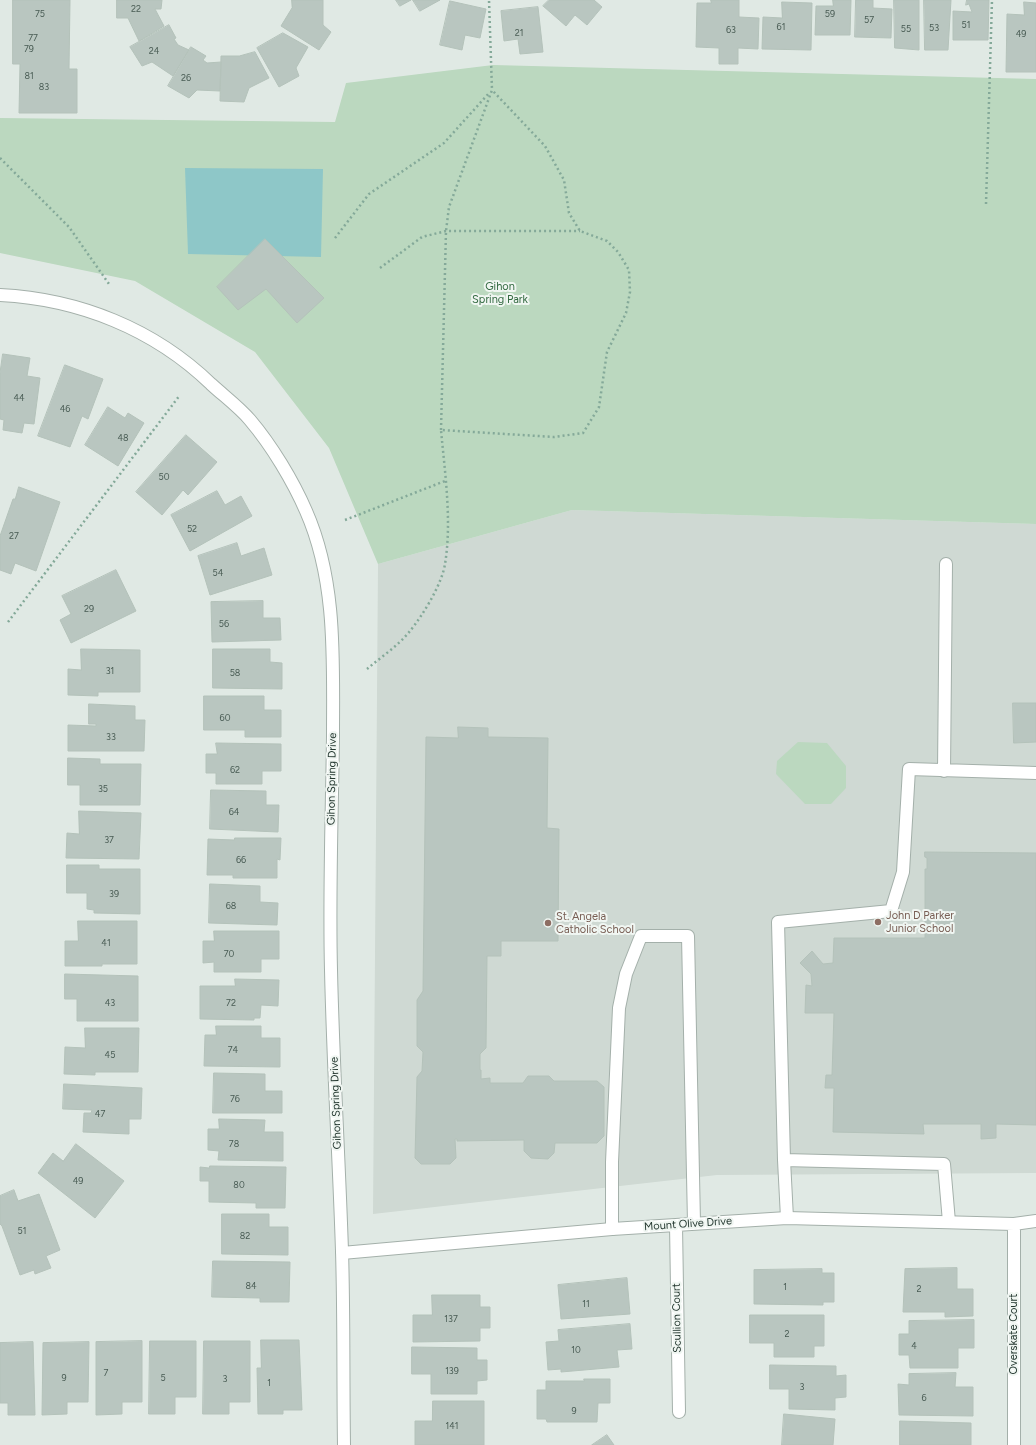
<!DOCTYPE html>
<html>
<head>
<meta charset="utf-8">
<style>
	body { margin:0 }
	canvas { display:block; background:#e0e9e4 }
</style>
</head>
<body>
<canvas width="1036" height="1445"></canvas>
<script>
const g = document.querySelector('canvas').getContext('2d');
g.lineJoin = 'round';
function paint(path, color) { g.fillStyle = color; g.fill(path, 'evenodd'); }
function stroke(path, color, width, dash) { g.strokeStyle = color; g.lineWidth = width; g.lineCap = dash ? 'butt' : 'round'; g.setLineDash(dash || []); g.stroke(path); }
function drawText(font, color, halo, rows, align = 'center') {
  g.font = font + ' Figtree,sans-serif'; g.lineWidth = 4; g.setLineDash([]); g.textBaseline = 'middle'; g.strokeStyle = halo; g.fillStyle = color; for (const [text, x, y, turn = 0] of rows) {
    g.save(); g.translate(x, y); g.rotate((+turn || 0) * Math.PI / 180); g.textAlign = isNaN(turn) ? turn : align; if (halo) g.strokeText(text, 0, 0); g.fillText(text, 0, 0); g.restore();
  }
}
const built = new Path2D(`
	M572,510l464,14v649l-319,2 -344,39 5,-650z`);
const green = new Path2D(`
	M493,65l543,14v445l-464,-14 -194,54 -49,-116 -74,-96 -120,-71 -135,-28v-135l335,4 11,-39z
	M798,742l29,1 19,23v22l-15,16h-26l-29,-30 1,-13z`);
const water = new Path2D(`
	M185,168l138,1 -2,88 -133,-3z`);
const building = new Path2D(`
	M13,0h57l-1,69h8v44h-58l1,-49h-7z
	M117,0h45l-1,9h-6l9,17 -25,15 -11,-23h-11z
	M292,0h31v25l8,7 -12,18 -38,-24 11,-18z
	M396,0h15l-11,6z
	M413,0h27l-20,11z
	M549,0h45l8,7 -15,18 -12,-10 -9,11 -23,-20z
	M711,0h28v17l20,1 -1,31 -20,-1v16h-19v-16l-23,-1 1,-44h14z
	M833,0h18l-1,35h-35l1,-29h17z
	M856,0h17v8l19,1 -1,29 -36,-1z
	M894,0h25v50l-24,-2z
	M924,0h27l-3,50h-23z
	M967,0h22l-1,40h-35v-29l19,1 -3,-8 -3,1z
	M450,1l36,8 -6,29 -15,-3 -3,15 -22,-5z
	M782,2l30,1 -1,47 -49,-1 1,-32 19,1z
	M1024,2l12,1v69h-30l1,-58 17,1z
	M538,7l5,45 -23,2 -2,-15 -14,2 -3,-30z
	M169,25l7,13 -2,1 4,6 11,5 -16,26 -21,-14 -10,4 -12,-19z
	M283,33l25,14 -12,21 3,8 -20,11 -22,-39z
	M191,47l15,9 -3,4 4,3 14,-1 -1,29 -23,-1 -8,8 -21,-12z
	M255,52l14,26 -20,10 -5,14 -24,-1 1,-45h18z
	M265,239l59,59 -27,25 -31,-34 -28,21 -21,-23z
	M3,354l27,4 -3,18 13,2 -6,46 -10,-1 -2,10 -19,-3 1,-10 -4,-1v-46z
	M65,365l38,14 -15,40 -6,-3 -12,31 -32,-11z
	M108,407l17,11 3,-5 16,10 -26,43 -33,-21z
	M186,435l31,27 -29,33 -5,-5 -21,25 -26,-23z
	M19,487l41,15 -24,69 -21,-8 -4,11 -11,-4v-34l13,-37h2z
	M217,491l8,14 16,-9 11,20 -62,35 -19,-36z
	M237,543l4,13 23,-8 8,27 -62,20 -12,-39z
	M116,570l20,41 -65,32 -11,-23 11,-6 -9,-18z
	M263,601v17h17l1,22 -69,2 -1,-40z
	M81,649l59,1v42h-42v4l-30,-1v-26l13,1z
	M213,649h57v13l12,1v26l-69,-1z
	M204,696h60v14h17v27h-36v-7h-41z
	M1013,703h23v39l-22,1z
	M89,704l46,2v14h10l-1,31h-76v-26l28,1v-2h-7z
	M458,727l30,1v9l60,1 -1,90 12,1 -1,112h-57v15h-14l-1,92 -6,6v16h1v9l9,-1v5h33l5,-7h21l5,5h43l7,6v49l-7,7h-42l-1,10 -6,6 -17,-1 -7,-7v-11l-67,1v-2h-2l1,19 -6,6h-29l-6,-6 2,-81 5,-6 1,-19 -6,-6v-46l6,-9 3,-254 32,1z
	M216,743l65,1v27h-19v13h-46v-11h-10v-19h11z
	M68,758l32,1v5h41l-1,41h-60v-20h-12z
	M211,790l55,1v14h13l-1,27 -68,-3z
	M79,811l62,2 -2,46 -73,-1 1,-25 12,1z
	M235,838h46l-1,22 -3,-1v19h-44v-3h-26l1,-36 26,1z
	M925,852l111,1v272l-40,-1v14l-15,1v-15h-58l1,10 -91,-2 1,-44h-9l1,-13h6l2,-62h-29l1,-28 6,1 -1,-12 -11,-11 12,-12 11,13 10,-1 1,-25h91v-69h2v-11l-2,-1z
	M67,865h32v4h41v45l-46,-1v-3l-7,-1v-16h-20z
	M210,884l50,2v16l18,1 -1,22 -68,-2z
	M78,921h59v43h-35v2h-37v-25h13z
	M214,931h65v28h-18v13h-47v-10l-11,1v-22h11z
	M65,974l73,2v45h-61v-22h-12z
	M235,979l44,1 -1,26 -17,-1 -1,13h-6v2l-54,-1v-33h35z
	M216,1026h45v12h19v29l-76,-1 1,-31h11z
	M85,1028h54l-1,44h-43v3l-31,-1 1,-27 20,1z
	M214,1073l51,1v17h17v22h-69z
	M64,1084l78,4 -1,31h-12v15l-46,-2 1,-19h7l1,-3 -29,-1z
	M219,1119l46,1 -1,12h19v29l-65,-1 1,-9 -11,-1v-21h11z
	M76,1144l48,37 -29,37 -57,-45 15,-20 10,8z
	M210,1166l76,1 -1,41h-29v-5l-47,-1v-21h-9v-14l9,1z
	M14,1190l4,11 21,-7 21,56 -14,6 5,12 -16,6 -1,-4 -14,5 -18,-49 -2,-2v-28z
	M222,1214h47v13h19v28l-66,-1z
	M213,1261l77,1 -1,40h-29v-4l-48,-1z
	M957,1268v21h16v27l-28,1v-5h-42l2,-43z
	M822,1269v4h12v29h-11v3l-69,-1v-34z
	M627,1278l3,36 -69,5 -3,-34z
	M432,1295h48v12h10v21h-10v13l-67,1v-27h19z
	M750,1315h74v31h-10v11h-40v-14h-24z
	M974,1320v28h-16v20h-48l-1,-13h-10v-21h10v-13z
	M630,1324l2,25 -15,1 2,17 -58,5v-3l-13,1 -2,-28 13,-1 -1,-11z
	M261,1340h38l3,70h-19v4h-25l-1,-46h4z
	M142,1341v61h-20v12l-26,1v-73z
	M150,1341h46v56h-21v17h-26z
	M204,1341h46v61h-21v12h-26z
	M33,1342l2,73h-27v-12h-8v-60z
	M89,1342l-1,60h-21v12l-25,1 1,-72z
	M412,1347l65,1v12h10v20l-10,1v13h-46v-20h-19z
	M770,1365l66,1v10l10,-1v22l-11,1v12l-46,-1v-20h-19z
	M956,1373l-1,14h18v29l-74,-1 -1,-31 11,1v-11z
	M584,1379h26v24h-12l-1,19h-50l-1,-3h-9v-29h9v-9h38z
	M433,1401h51v44h-69v-24h17z
	M784,1414l51,5 -2,26h-51z
	M900,1421l71,2v22h-71z
	M607,1435l7,10h-22z`);
const path = new Path2D(`
	M0,158l69,69 40,57
	M986,204l6,-204
	M335,238l34,-44 75,-51 46,-51
	M380,268l42,-31 24,-6h134
	M441,430l5,-199 3,-24 43,-117 -3,-90
	M345,520l100,-39
	M8,622l172,-227
	M367,669c14,-12 31,-23 43,-38 13,-16 32,-47 35,-67 7,-43 0,-90 -4,-134l113,7 29,-4 16,-26 8,-55 19,-39 4,-21 -1,-22 -11,-18 -11,-11 -27,-10 -11,-18 -5,-33 -19,-34 -53,-56`);
const service = new Path2D(`
	M944,771l2,-207
	M784,1160l-6,-238 113,-11 12,-39 6,-103 127,4
	M787,1218l-3,-58 160,4 5,58
	M612,1229v-67l7,-154 7,-34 15,-38h47l6,287`);
const minor = new Path2D(`
	M0,295c79,4 154,34 211,89 13,12 28,23 39,36 22,26 43,61 56,91 31,70 27,150 27,225 -1,78 -4,156 -2,234 2,94 8,187 11,281 2,65 1,129 2,194
	M676,1225l3,187
	M342,1253l270,-24 175,-11 227,6 22,-3
	M1014,1445v-221`);
const markers = [
	[878,922,4,"#8d6e63"],
	[548,923,4,"#8d6e63"]
];
const numberNames = [
	["22",136,9],
	["75",40,14],
	["59",830,14],
	["57",869,20],
	["51",966,25],
	["61",781,27],
	["53",934,28],
	["55",906,29],
	["63",731,30],
	["21",519,33],
	["49",1021,34],
	["77",33,38],
	["79",29,49],
	["24",154,51],
	["81",29,76],
	["26",186,78],
	["83",44,87],
	["44",19,398],
	["46",65,409],
	["48",123,438],
	["50",164,477],
	["52",192,529],
	["27",14,536],
	["54",218,573],
	["29",89,609],
	["56",224,624],
	["31",110,671],
	["58",235,673],
	["60",225,718],
	["33",111,737],
	["62",235,770],
	["35",103,789],
	["64",234,812],
	["37",109,840],
	["66",241,860],
	["39",114,894],
	["68",231,906],
	["41",106,943],
	["70",229,954],
	["43",110,1003],
	["72",231,1003],
	["74",233,1050],
	["45",110,1055],
	["76",235,1099],
	["47",100,1114],
	["78",234,1144],
	["49",78,1181],
	["80",239,1185],
	["51",22,1231],
	["82",245,1236],
	["84",251,1286],
	["1",785,1287],
	["2",919,1289],
	["11",586,1304],
	["137",451,1319],
	["2",787,1334],
	["4",914,1346],
	["10",576,1350],
	["139",452,1371],
	["7",106,1373],
	["9",64,1378],
	["5",163,1378],
	["3",225,1379],
	["1",269,1383],
	["3",802,1387],
	["6",924,1398],
	["9",574,1411],
	["141",452,1426]
];
const parkNames = [
	["Gihon",500,287],
	["Spring Park",500,300]
];
const streetNames = [
	["Gihon Spring Drive",332,779,-89],
	["Gihon Spring Drive",336,1103,-92],
	["Mount Olive Drive",688,1224,-4],
	["Scullion Court",677,1318,-91],
	["Overskate Court",1014,1334,-90]
];
const educationNames = [
	["John D Parker",886,916],
	["Junior School",886,929],
	["St. Angela",556,917],
	["Catholic School",556,930]
];
paint(built, '#cfd9d3');
paint(green, '#bbd8bf');
paint(water, '#8ec7c8');
paint(building, '#b9c6c0');
stroke(building, '#b4c2ba', 1);
stroke(service, '#a4b0aa', 14);
stroke(minor, '#a4b0aa', 14);
stroke(path, '#84a999', 2.5, [2, 3]);
stroke(service, '#fff', 12);
stroke(minor, '#fff', 12);
for (const [x, y, r, color] of markers) { const dot = new Path2D(); dot.arc(x, y, r, 0, 2 * Math.PI); g.fillStyle = color; g.fill(dot); stroke(dot, '#f0f6f2', 1.5); }
drawText('9px', '#485b53', null, numberNames);
drawText('11px', '#326940', '#f0f6f2', parkNames);
drawText('11px', '#23372f', '#f0f6f2', streetNames);
drawText('11px', '#785e54', '#f0f6f2', educationNames, 'left');
</script>
</body>
</html>
